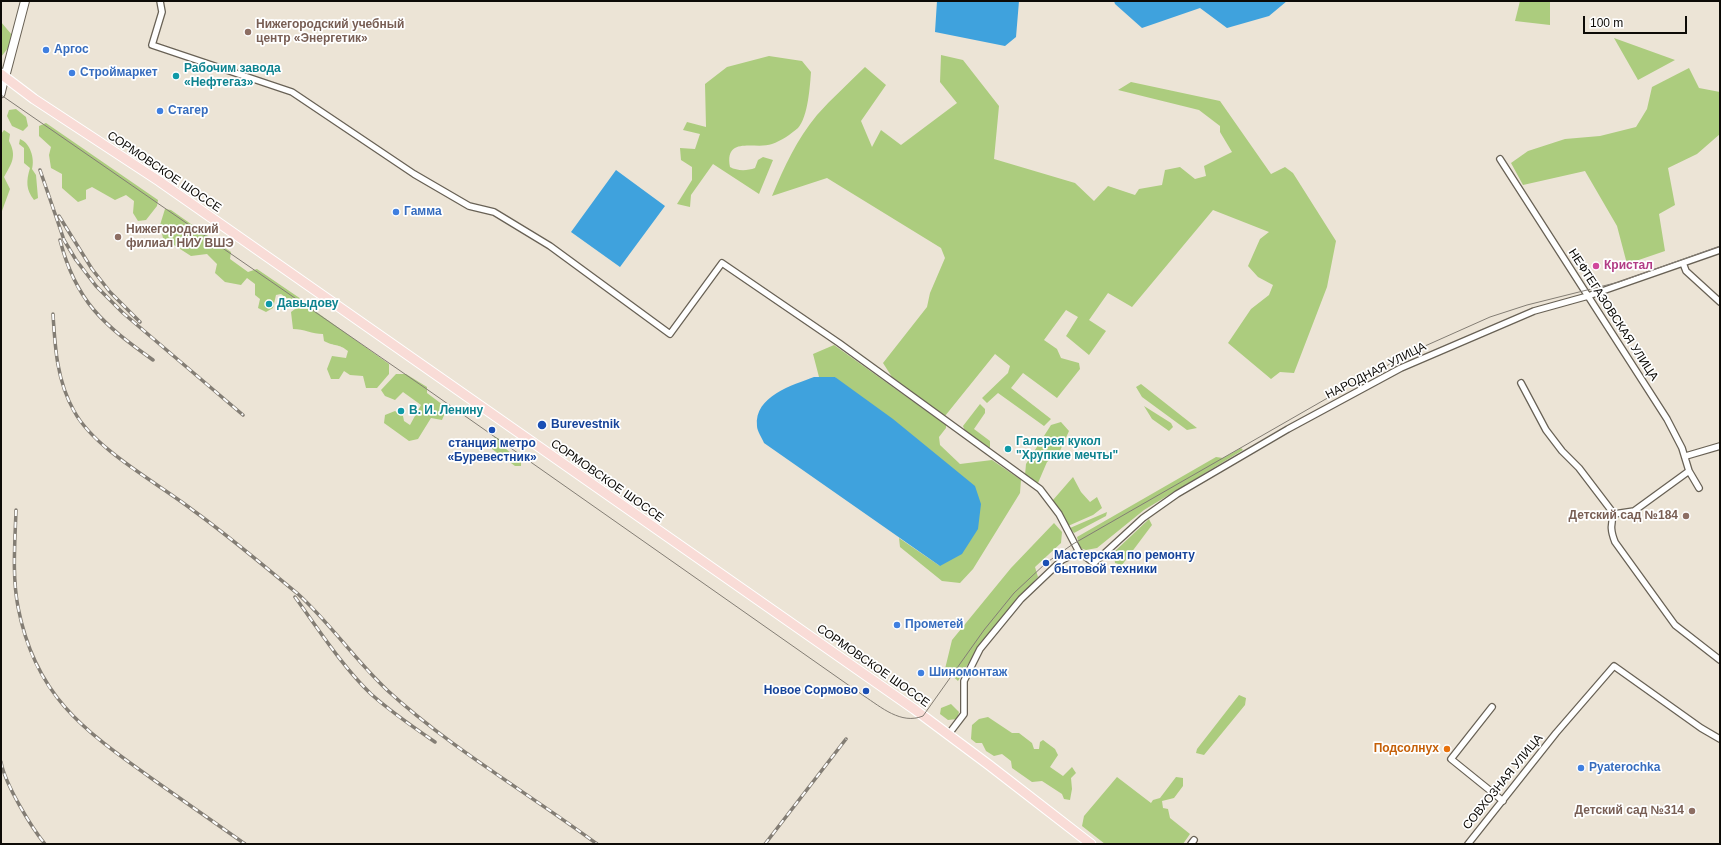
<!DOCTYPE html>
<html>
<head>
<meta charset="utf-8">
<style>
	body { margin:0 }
	#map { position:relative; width:1721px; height:845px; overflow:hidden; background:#ece4d6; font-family:Arial,sans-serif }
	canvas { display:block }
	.frame { position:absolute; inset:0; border:2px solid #0d0b07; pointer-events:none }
	.scale { position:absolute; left:1583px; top:16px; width:104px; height:18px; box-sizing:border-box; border:2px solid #0d0b07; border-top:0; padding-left:5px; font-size:12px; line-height:14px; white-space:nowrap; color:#0d0b07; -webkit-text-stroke:3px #fff; paint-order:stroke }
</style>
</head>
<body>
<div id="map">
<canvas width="1721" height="845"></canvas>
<div class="frame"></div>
<div class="scale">100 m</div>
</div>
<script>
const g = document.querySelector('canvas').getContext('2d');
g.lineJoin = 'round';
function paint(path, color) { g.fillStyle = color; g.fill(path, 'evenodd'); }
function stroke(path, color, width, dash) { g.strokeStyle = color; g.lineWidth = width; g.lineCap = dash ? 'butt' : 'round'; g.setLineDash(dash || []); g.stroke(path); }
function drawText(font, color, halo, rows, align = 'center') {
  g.font = font + ' Arial,sans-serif'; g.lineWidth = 3.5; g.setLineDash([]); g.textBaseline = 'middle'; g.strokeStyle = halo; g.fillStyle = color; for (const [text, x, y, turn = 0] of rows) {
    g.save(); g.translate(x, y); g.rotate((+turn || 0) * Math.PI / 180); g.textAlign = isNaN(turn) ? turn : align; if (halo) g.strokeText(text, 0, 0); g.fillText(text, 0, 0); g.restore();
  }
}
const green = new Path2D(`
	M1520,1h30v24l-35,-4z
	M1,22l11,13 -4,13 -7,9z
	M1614,38l61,22 -37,20z
	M941,55l22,5 36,46 -5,53 81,24 19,18 14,-15 27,9 4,-6 23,-4 3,-15 15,-3 15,12 11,-3 -2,-10 28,-14 -12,-20v-6l-21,-16 -81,-20 13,-8 89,19 51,73 14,-7 8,6 43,68 -9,46 -33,86 -14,-1 -9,7 -43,-36 23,-34 18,-14 4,-10 -15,-8 -10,-11 12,-27 9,-7 -56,-22 -81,97 -24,-14 -19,27 17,11 -17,24 -23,-19 12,-19 -12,-7 -22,30 13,9 4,9 18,5 1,6 -23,29 -34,-25 -12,15 40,31 -7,7 -46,-33 -11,10 -5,-5 26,-25 2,-7 -15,-12 -50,62 -53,-39 -9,-14 44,-56 3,-14 15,-35 -4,-10 -114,-70 -55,18c12,-29 25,-57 45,-81 15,-17 32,-32 48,-48l21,18 -25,36 11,26 9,-17 20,15 56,-42 -17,-21z
	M769,56l33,5 9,11c-1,14 -3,45 -13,56 -7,6 -17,13 -26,16 -16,6 -48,-9 -42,23 7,4 17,4 25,1l3,-8 5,-3 10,3 -14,34 -46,-30 -22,31 -1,12 -13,-3 15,-24v-13l-11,-7 -1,-12 15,1 5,-15 -17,-4 4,-8 19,5 -1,-43 22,-17z
	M1689,68l10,20 21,4v42l-23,20 -29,14 7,37 -16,9 6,37 -38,13 -10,-38 -32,-55 -62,14 -12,-22 17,-12 37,-12 35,-3 36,-9 11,-18 5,-22z
	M16,109l10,8 2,9 -5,5 -11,-5 -5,-10 2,-6z
	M46,123l112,77 -1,6 -11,14 -8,1 -5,-8 1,-12 -8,-6 -11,5 -23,-13 -6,3v9l-8,3 -16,-14v-14l-11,-6 -2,-13 2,-8 -12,-11v-10z
	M4,130l6,4 -1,7c8,15 3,22 -5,36l6,12 -8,22 -1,-77z
	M20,139c10,4 15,19 12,30l4,6 2,23 -4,2c-8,-10 -8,-19 -4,-32l-6,-5v-15l-5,-4z
	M165,209l6,1 60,42 -1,7 18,13 9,-3 44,30v4l-9,-1 -11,-8 -5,1 -3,13 -7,4 -8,-4 2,-9 -5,-4v-11l-8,-6 -6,7 -16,-3 -10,-9 2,-9 -10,-10 -16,2 -28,-18 -3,-13z
	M299,306l12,2 78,56v10l-12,14h-11l-3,-12 -13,-1 -6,-4 -5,8h-8l-4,-10 5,-13 14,2 2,-7c-10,-8 -13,-4 -24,-10l-1,-7c-11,0 -19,-5 -30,-5l-2,-17z
	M834,345l112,80v3l-7,9 1,8 20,19 32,-4 29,20 -1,13 -47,76 -13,14 -18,-2 -42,-34 -1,-9 41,28 -105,-189h-16l-6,-23z
	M396,374h10l21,13v6l16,12 2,8 -3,7 -11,-2 -13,21 -9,2 -25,-18 1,-8 10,-4 8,5 1,5 6,4 11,-20 -18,-13 -8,8 -10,-4 -4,-6z
	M1141,384l56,44 -10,2 -45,-33 -6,-10z
	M980,404l5,5v4l-11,16 16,12v7l-25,-17 -2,-5z
	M1144,406l27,17 2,4 -4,4 -17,-12z
	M1061,422l8,9 -10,22 -12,9 -9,21 -13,-8 1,-11 25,-39z
	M495,437l9,4 1,7 16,14v4h-6l-23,-17 -1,-8z
	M1241,448l2,2 -99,60 -47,38 -11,2 -6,-2 -3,-11 139,-80 7,1z
	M1073,477l8,15 9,10 7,-5 5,11 -9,7 -25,11 -15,-26z
	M1107,512l-1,4 -32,17 -4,-5z
	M1149,519l3,6 -30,40 -7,-2 -1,-11z
	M1054,523l8,9 -1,11 -26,24 3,10c-29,33 -59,65 -80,104l-13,-12 7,-29 59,-72z
	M1239,695l7,3 -1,7 -41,50 -8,-2 1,-4z
	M951,704l8,8 -2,7 -9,1 -8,-6 1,-6z
	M988,717l24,16h7l13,10 2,6h5l1,-7 3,-2 12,9 3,6 -8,12 13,9 9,-9 4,6 -5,5 1,11 -2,11 -6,-1 -2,-5 -20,-13 -10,1 -20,-14 -1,-7 -9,-7 -8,2 -8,-5 -4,-8h-6l-5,-4 1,-14 7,-6z
	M1117,777l34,26 2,-3 7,-2 16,-21 7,1v8l-9,12 -12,3 1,7 5,1 2,9 20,16 -7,10h-78l-23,-18 2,-10z`);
const water = new Path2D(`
	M937,1h82l-3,36 -11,9 -70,-14z
	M1114,1h173l-18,15 -42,12 -27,-20 -58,20 -27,-24z
	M616,170l49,36 -45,61 -49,-35z
	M814,377h21l58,42 82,67 6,18 -3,25 -16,25 -22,12 -176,-123c-2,-5 -7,-12 -7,-17 -3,-30 36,-41 57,-49z`);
const minor = new Path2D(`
	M160,1l2,11 -10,33 140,47 122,82 55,32 25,6 56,34 120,88 52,-71 117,80 201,146 19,25 20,38 15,11 49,-45 34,-24 111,-65 113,-61 133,-57 54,-15 132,-46
	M1500,159l167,260 15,29 7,23 10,17
	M1683,263l3,8 34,31
	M1521,383l25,47 16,21 17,17 35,46
	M1686,456l34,-10
	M1614,514c-4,11 -3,18 1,28l60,83 45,35
	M1614,514l20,-3 55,-40
	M1492,707l-41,52 52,42
	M948,735l16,-21v-33l16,-32 41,-50 41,-39 17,-8
	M1191,844l3,-4
	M1468,844l88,-111 58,-67 87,62 19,11`);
const tertiary = new Path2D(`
	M1,94l4,-17`);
const secondary = new Path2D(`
	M5,77l20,-76`);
const primary = new Path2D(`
	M1,74l33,25 125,82 755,528 75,56 102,79`);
const tram = new Path2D(`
	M1,95l427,295 436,306c17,11 37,29 59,20l61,-86 30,-37 32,-30 27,-19 272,-156 71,-38 74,-33 37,-12 92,-23 101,-36`);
const rail = new Path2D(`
	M40,170l24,70 12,20 20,26 27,27 120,102
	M59,216l33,53 18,23 30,30
	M60,240c16,62 43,84 93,120
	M53,314c2,34 4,67 21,97 21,39 84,72 120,100 36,26 70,55 104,83 32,29 57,66 89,96 62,57 141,103 210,154
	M16,510c-1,32 -4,66 2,97 17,88 64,122 133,171 31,22 63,44 94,66
	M295,597c24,33 47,69 76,97 20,18 42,33 64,48
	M1,762c4,22 30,65 44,82
	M765,844l81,-105`);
const markers = [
	[248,32,4,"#8d6e63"],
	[46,50,4,"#3f7fe0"],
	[72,73,4,"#3f7fe0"],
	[176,76,4,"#0f9aa8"],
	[160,111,4,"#3f7fe0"],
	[396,212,4,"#3f7fe0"],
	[118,237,4,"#8d6e63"],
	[1596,266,4,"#d1479c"],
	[269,304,4,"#0f9aa8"],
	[401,411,4,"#0f9aa8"],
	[542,425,5,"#1a4fb4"],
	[492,430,4,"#1a4fb4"],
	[1008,449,4,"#0f9aa8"],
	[1686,516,4,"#8d6e63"],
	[1046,563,4,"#1a4fb4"],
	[897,625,4,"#3f7fe0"],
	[921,673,4,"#3f7fe0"],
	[866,691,4,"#1a4fb4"],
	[1447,749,4,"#e8710a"],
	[1581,768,4,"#3f7fe0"],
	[1692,811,4,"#8d6e63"]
];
const educationNames = [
	["Нижегородский учебный",256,25],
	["центр «Энергетик»",256,39],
	["Нижегородский",126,230],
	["филиал НИУ ВШЭ",126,244],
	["Детский сад №184",1678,516,"right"],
	["Детский сад №314",1684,811,"right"]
];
const shopNames = [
	["Аргос",54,50],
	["Строймаркет",80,73],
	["Стагер",168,111],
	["Гамма",404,212],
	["Прометей",905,625],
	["Шиномонтаж",929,673],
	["Pyaterochka",1589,768]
];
const cultureNames = [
	["Рабочим завода",184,69],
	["«Нефтегаз»",184,83],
	["Давыдову",277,304],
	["В. И. Ленину",409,411],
	["Галерея кукол",1016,442],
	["\"Хрупкие мечты\"",1016,456]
];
const streetNames = [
	["СОРМОВСКОЕ ШОССЕ",164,172,34],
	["НЕФТЕГАЗОВСКАЯ УЛИЦА",1613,315,57],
	["НАРОДНАЯ УЛИЦА",1376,371,-27],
	["СОРМОВСКОЕ ШОССЕ",607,481,35],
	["СОРМОВСКОЕ ШОССЕ",873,666,35],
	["СОВХОЗНАЯ УЛИЦА",1503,782,-51]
];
const hotelNames = [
	["Кристал",1604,266]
];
const transitNames = [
	["Burevestnik",551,425],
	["станция метро",492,444,"center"],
	["«Буревестник»",492,458,"center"],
	["Мастерская по ремонту",1054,556],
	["бытовой техники",1054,570],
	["Новое Сормово",858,691,"right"]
];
const foodNames = [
	["Подсолнух",1439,749]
];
paint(green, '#accc7e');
paint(water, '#3fa2dd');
stroke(minor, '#686155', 8);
stroke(tertiary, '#686155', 9);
stroke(secondary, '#686155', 10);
stroke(primary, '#fff', 11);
stroke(minor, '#fff', 5.5);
stroke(tertiary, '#fff', 7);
stroke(secondary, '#fff', 8);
stroke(primary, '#f9dcd7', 9);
stroke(tram, '#837d74', 1);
stroke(rail, '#837d74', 3.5);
stroke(rail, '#fff', 2, [6]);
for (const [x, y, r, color] of markers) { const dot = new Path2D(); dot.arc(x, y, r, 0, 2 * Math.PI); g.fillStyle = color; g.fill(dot); stroke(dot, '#fff', 1.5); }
drawText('bold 12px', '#785e54', '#fff', educationNames, 'left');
drawText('bold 12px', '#366cbe', '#fff', shopNames, 'left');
drawText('bold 12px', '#0d838f', '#fff', cultureNames, 'left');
drawText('12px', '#0d0b07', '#fff', streetNames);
drawText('bold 12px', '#b23c85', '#fff', hotelNames, 'left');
drawText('bold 12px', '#164399', '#fff', transitNames, 'left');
drawText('bold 12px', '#c56008', '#fff', foodNames, 'right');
</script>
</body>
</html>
